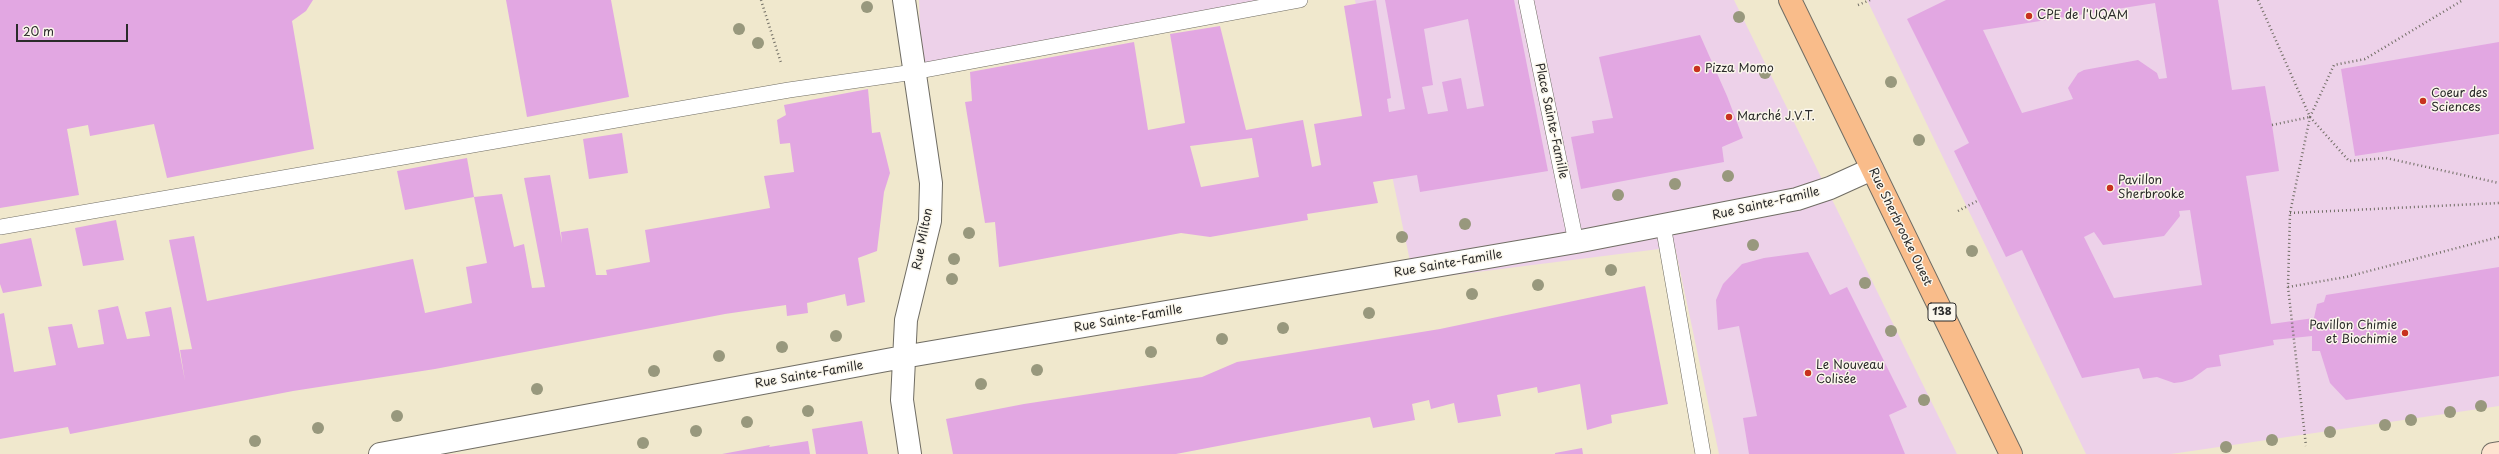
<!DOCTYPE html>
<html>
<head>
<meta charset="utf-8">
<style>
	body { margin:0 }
	#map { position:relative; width:2499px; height:454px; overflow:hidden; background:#f0e8cd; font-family:"Playpen Sans",sans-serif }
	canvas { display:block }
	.scale { position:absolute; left:16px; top:24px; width:112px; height:18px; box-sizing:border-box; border:2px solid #2b2b2b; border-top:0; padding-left:5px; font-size:12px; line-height:14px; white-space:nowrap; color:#2b2b2b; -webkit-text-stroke:3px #fbf7ec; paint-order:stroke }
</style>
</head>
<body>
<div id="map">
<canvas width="2499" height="454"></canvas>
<div class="scale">20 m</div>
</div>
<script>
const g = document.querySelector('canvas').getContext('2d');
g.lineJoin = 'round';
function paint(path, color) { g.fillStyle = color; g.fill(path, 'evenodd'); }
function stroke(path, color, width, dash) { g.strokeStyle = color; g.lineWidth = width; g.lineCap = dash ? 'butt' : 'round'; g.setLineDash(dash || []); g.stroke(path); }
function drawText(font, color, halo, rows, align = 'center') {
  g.font = font + ' "Playpen Sans",sans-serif'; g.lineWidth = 3; g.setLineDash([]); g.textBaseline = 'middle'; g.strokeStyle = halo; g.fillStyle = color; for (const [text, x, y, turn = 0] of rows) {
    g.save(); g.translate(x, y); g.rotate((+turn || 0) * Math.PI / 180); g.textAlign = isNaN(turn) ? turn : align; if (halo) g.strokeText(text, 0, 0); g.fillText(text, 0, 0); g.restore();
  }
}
const built = new Path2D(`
	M919,0h376l-374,68z
	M1355,0h379l223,454h-238l-44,-207 -261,33z
	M1867,0h632v406l-328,48h-85z`);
const building = new Path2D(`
	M0,0h313l-7,11 -14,10 22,128 -147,29 -13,-54 -64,12 -2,-11 -21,4 12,66 -79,13z
	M506,0h105l18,97 -102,20z
	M1376,0l15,98 -4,1 2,13 16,-3 -20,-109h129l34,171 -128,21 -3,-17 -44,7 5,21 -71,11 1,6 -98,17 -29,-4 -182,34 -4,-45 -10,1 -20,-121 7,-1 -2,-29 164,-30 14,88 37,-7 -15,-89 50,-8 26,104 57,-10 9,47 9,-2 -7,-41 48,-8 -18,-110zM1468,19l16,87 -17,3 -6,-31 -19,4 6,29 -20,3 -6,-27 11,-2 -9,-56zM1252,138l7,39 -58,10 -11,-41z
	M1946,0h272l14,90 33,-4 7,39 7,46 -33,5 25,148 43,-6 3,-14 7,-2 2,-7 173,-28v109l-153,24 -16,-17 -10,-32h-8v-15l-39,4 1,5 -55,10 2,11 -14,2 -15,11 -10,3 -8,1 -17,-6 -14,2 -4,-11 -57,10 -60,-128 -16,7 -52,-106 15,-8 -62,-124zM2155,3l12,75 -8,1 -2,-6 -19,-13 -54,10 -6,3 -10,15 5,11 -51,14 -39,-83zM2190,210l12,75 -88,13 -30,-61 10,-5 9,13 61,-9 16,-20 -1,-5z
	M1700,35l27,61 16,42 -21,9 2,15 -143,27 -10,-52 23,-4 -2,-12 21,-3 -14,-61z
	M2499,42v92l-144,22 -14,-87z
	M868,89l4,44 8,-1 10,41 -6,19 -7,59 -19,7 7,44 -18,4 -2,-12 -38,9 1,10 -21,3 -1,-11 -61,9 -290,55 -142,22 -223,43 -2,-7 -68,12v-125l4,-1 10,59 42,-7 -8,-38 24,-3 6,24 19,-3 7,-1 -6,-34 20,-4 9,33 23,-3 -5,-24 26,-5 14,74 -5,-31 12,-1 -23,-109 25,-4 13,65 206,-42 12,54 47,-10 -6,-36 21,-4 -13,-66 28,-3 12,53 10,-3 8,44 13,-1 -21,-109 26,-3 12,68 -1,-11 27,-4 8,47h11l-1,-5 44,-8 -5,-32 125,-22 -6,-32 30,-4 -4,-29 -10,1 -3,-24 9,-5 -2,-10z
	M622,133l6,40 -39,6 -6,-40z
	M467,158l7,39 -69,13 -8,-39z
	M116,220l8,40 -41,6 -8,-38z
	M31,238l11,48 -39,7 -3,-9v-40z
	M1808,252l22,43 17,-8 60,120 -18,8 16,39h-156l-6,-36 14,-2 -18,-90 -21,4 -2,-30 7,-16 19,-20 22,-6z
	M1645,286l23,118 -57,11 1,8 -25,7 -7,-46 -42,9 -1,-6 -40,8 4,21 -43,7 -4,-20 -23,6 -2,-9 -17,4 3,16 -42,8 -3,-11 -194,37h-223l-7,-35 78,-15 178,-27 35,-15 203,-33z
	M862,421l6,33h-52l-4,-25z
	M808,441l2,13h-88l48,-9 -1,2z
	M1582,448l1,6h-28v-1z`);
const path = new Path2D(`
	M761,0l20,63
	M2258,0l52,117 -20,96 -2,74 18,159
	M1858,5l12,-5
	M2310,117l39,44 37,-3 113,25
	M2310,117l24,-52 31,-6 98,-59
	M2272,125l38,-8
	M1958,211l21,-11
	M2290,213l209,-10
	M2288,287l58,-10 153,-40`);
const lane = new Path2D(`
	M1526,0l50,242
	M1663,225l40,229
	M0,227l789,-137 125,-18 386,-72`);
const street = new Path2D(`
	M904,0l27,183 -1,38 -24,99 -4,80 8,54
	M380,454l523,-97 673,-115 221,-43 33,-11 42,-19`);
const secondary = new Path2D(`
	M2493,454l6,-1`);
const primary = new Path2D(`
	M1790,0l221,454`);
const trees = [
	[867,7],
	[1739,17],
	[739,29],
	[758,43],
	[1765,73],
	[1891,82],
	[1919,140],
	[1728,176],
	[1675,184],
	[1618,195],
	[1465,224],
	[969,233],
	[1402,237],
	[1753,245],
	[1972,251],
	[954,259],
	[1611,270],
	[952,279],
	[1865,283],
	[1538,285],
	[1472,294],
	[1369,313],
	[1283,328],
	[1891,331],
	[836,336],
	[1222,339],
	[782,347],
	[1151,352],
	[719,356],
	[1037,370],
	[654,371],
	[981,384],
	[537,389],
	[1924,400],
	[2481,406],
	[808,411],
	[2450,412],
	[397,416],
	[2411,420],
	[747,422],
	[2385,425],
	[318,428],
	[696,431],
	[2330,432],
	[2272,440],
	[255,441],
	[643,443],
	[2226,447]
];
const markers = [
	[2029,16,4,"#c8321e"],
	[1697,69,4,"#c8321e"],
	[2423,101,4,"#c8321e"],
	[1729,117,4,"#c8321e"],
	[2110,188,4,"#c8321e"],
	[2405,333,4,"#c8321e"],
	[1808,373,4,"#c8321e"]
];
const shields = [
	[1942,312,28]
];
const shieldNames = [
	["138",1942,312]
];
const poiNames = [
	["CPE de l'UQAM",2037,16],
	["Pizza Momo",1705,69],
	["Coeur des",2431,94],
	["Sciences",2431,108],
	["Marché J.V.T.",1737,117],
	["Pavillon",2118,181],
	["Sherbrooke",2118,195],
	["Pavillon Chimie",2397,326,"right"],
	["et Biochimie",2397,340,"right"],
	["Le Nouveau",1816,366],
	["Colisée",1816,380]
];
const streetNames = [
	["Place Sainte-Famille",1551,121,78],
	["Rue Sainte-Famille",1766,204,-13],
	["Rue Sherbrooke Ouest",1900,227,64],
	["Rue Milton",923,239,-79],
	["Rue Sainte-Famille",1448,264,-10],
	["Rue Sainte-Famille",1128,319,-10],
	["Rue Sainte-Famille",809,375,-10]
];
paint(built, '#edd1e9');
paint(building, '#e2a7e2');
stroke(lane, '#706d64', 16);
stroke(street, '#706d64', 24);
stroke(secondary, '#706d64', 24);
stroke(primary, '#706d64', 24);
stroke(path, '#706d64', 2.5, [1, 3]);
stroke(lane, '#fff', 15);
stroke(street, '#fff', 22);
stroke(secondary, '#fde4d0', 22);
stroke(primary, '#f9bc8a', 22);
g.fillStyle = '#98987d';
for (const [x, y] of trees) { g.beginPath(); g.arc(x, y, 6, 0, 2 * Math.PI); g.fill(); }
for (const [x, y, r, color] of markers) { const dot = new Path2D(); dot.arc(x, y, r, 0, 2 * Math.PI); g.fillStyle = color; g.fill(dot); stroke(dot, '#fbf7ec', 1.5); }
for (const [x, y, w] of shields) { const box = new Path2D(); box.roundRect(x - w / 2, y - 9, w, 18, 3); g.fillStyle = '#fbf7ec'; g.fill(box); stroke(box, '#2b2b2b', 1); }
drawText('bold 11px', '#2b2b2b', null, shieldNames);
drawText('12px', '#2b2b2b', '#fbf7ec', poiNames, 'left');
drawText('12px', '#2b2b2b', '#fbf7ec', streetNames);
</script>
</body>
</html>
